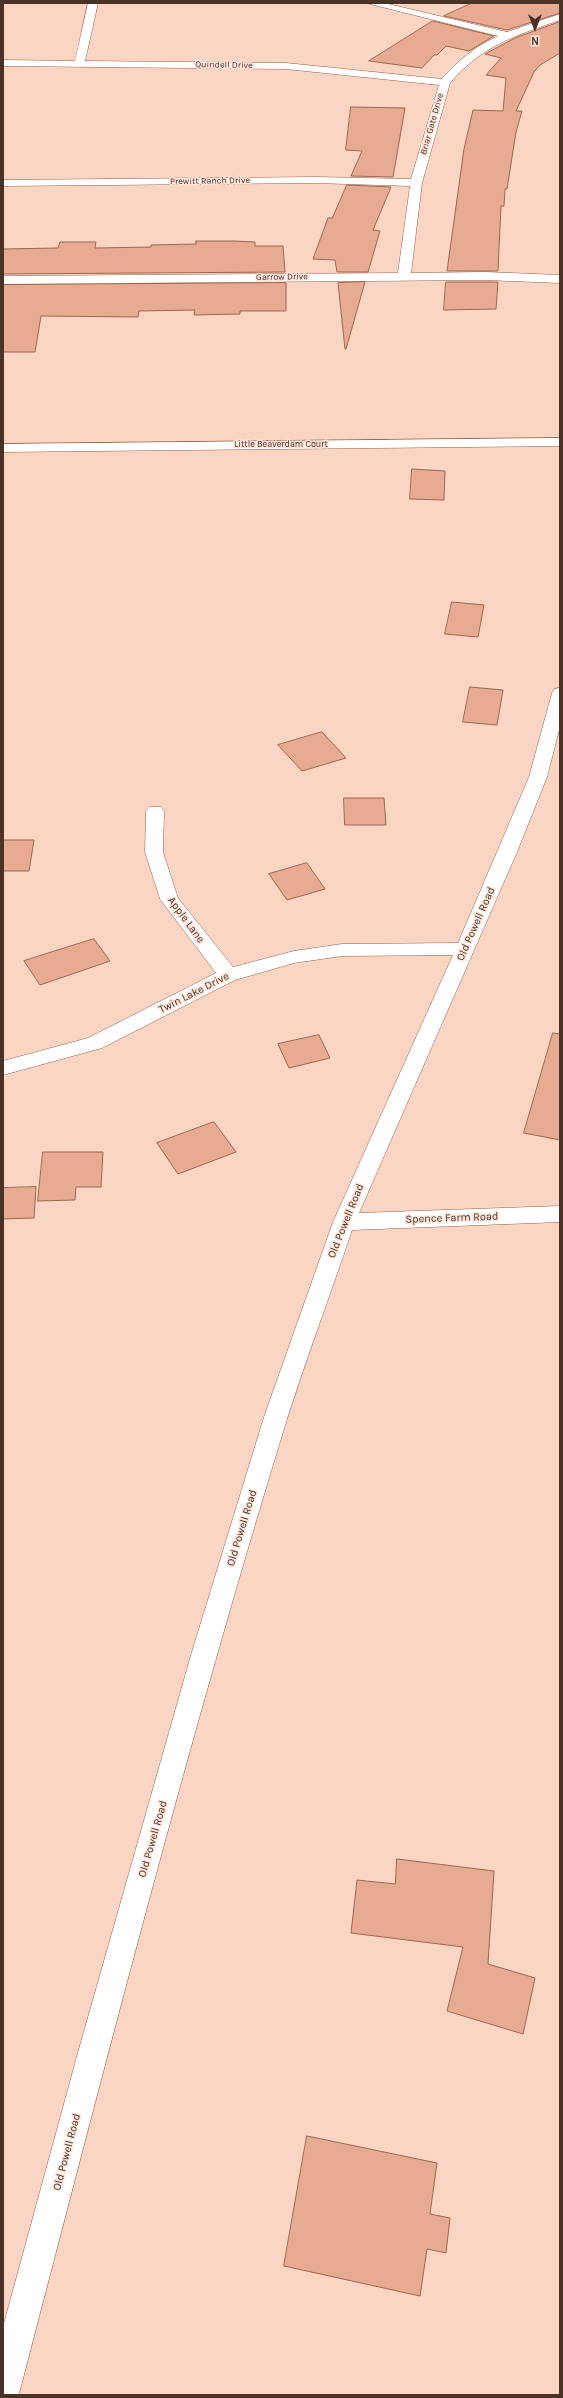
<!DOCTYPE html>
<html>
<head>
<meta charset="utf-8">
<style>
	body { margin:0 }
	#map { position:relative; width:563px; height:2398px; overflow:hidden; background:#fad5c4; font-family:Karla,sans-serif }
	canvas { display:block }
	.frame { position:absolute; inset:0; border:4px solid #4a3227; pointer-events:none }
	.north { position:absolute; left:515px; top:8px; width:40px; height:40px; -webkit-text-stroke:3px #fee5da; paint-order:stroke; rotate:180deg; font-size:11px; font-weight:700; line-height:16px; text-align:center; color:#4a3227 }
	.north::after { content:''; display:block; margin:auto; width:14px; height:18px; background:#4a3227; clip-path:polygon(50% 0,100% 100%,50% 72%,0 100%) }
</style>
</head>
<body>
<div id="map">
<canvas width="563" height="2398"></canvas>
<div class="frame"></div>
<div class="north">N</div>
</div>
<script>
const g = document.querySelector('canvas').getContext('2d');
g.lineJoin = 'round';
function paint(path, color) { g.fillStyle = color; g.fill(path, 'evenodd'); }
function stroke(path, color, width, dash) { g.strokeStyle = color; g.lineWidth = width; g.lineCap = dash ? 'butt' : 'round'; g.setLineDash(dash || []); g.stroke(path); }
function drawText(font, color, halo, rows, align = 'center') {
  g.font = font + ' Karla,sans-serif'; g.lineWidth = 3; g.setLineDash([]); g.textBaseline = 'middle'; g.strokeStyle = halo; g.fillStyle = color; for (const [text, x, y, turn = 0] of rows) {
    g.save(); g.translate(x, y); g.rotate((+turn || 0) * Math.PI / 180); g.textAlign = isNaN(turn) ? turn : align; if (halo) g.strokeText(text, 0, 0); g.fillText(text, 0, 0); g.restore();
  }
}
const building = new Path2D(`
	M472,3h88v10l-53,17 -63,-14z
	M433,21l61,15 -25,15 -23,-5 -9,9h-3l-12,13 -53,-7z
	M560,22v31l-20,12 -6,7 -18,39h6l-6,21 -9,57h-2l-1,17h-3l-3,65h-51l17,-122 9,-39 30,1 3,-33 -20,-3 15,-17 -16,-4 30,-16z
	M351,107l54,1 -12,69 -42,-1 11,-25 -16,-1z
	M347,185l44,2 -18,43 7,1 -12,41h-31l-2,-12 -22,-1 15,-41h4z
	M196,241h38l21,1v4h28l2,26 -282,2v-25l55,-1 2,-6h36l-1,6 56,-1v-2l45,-1z
	M365,282l-19,67h-1l-7,-66z
	M446,282h52l-2,27 -52,1z
	M286,283v28h-46v3l-46,1 1,-5 -56,1 -1,6 -97,-1 -6,36h-32v-67z
	M412,469l33,2 -1,29 -34,-1z
	M452,602l32,3 -6,32 -33,-3z
	M470,687l33,3 -6,35 -34,-3z
	M322,732l24,26 -44,13 -24,-26z
	M344,798h40l2,27h-41z
	M3,840h31l-5,31h-26z
	M307,863l18,26 -38,11 -18,-26z
	M94,939l16,22 -70,24 -16,-24z
	M553,1033l7,1v106l-36,-7z
	M319,1035l11,23 -41,10 -11,-24z
	M214,1122l22,30 -58,22 -21,-31z
	M43,1152h60l-2,35h-25l-1,13 -37,1z
	M36,1187l-2,31 -31,1v-31z
	M397,1859l97,12 -6,93 47,14 -12,56 -76,-23 16,-64 -112,-14 6,-53 38,4z
	M307,2136l130,27 -7,51 20,4 -4,35 -19,-4 -7,47 -136,-30z`);
const minor = new Path2D(`
	M88,3h10l-13,58 201,2 156,16c16,-19 34,-33 56,-43l-132,-33h18l123,29 53,-18v6c-43,15 -79,26 -110,63l-28,100 -11,90 74,-1 75,3v8l-75,-3 -482,4v-8l395,-3 12,-87 -94,-3 -313,3v-6l313,-3 95,2 28,-94 -153,-16 -283,-3v-6l72,1z
	M560,438v8l-557,6v-8z
	M560,688v38l-13,51 -30,75 -158,361 201,-7v16l-208,8c-21,63 -45,126 -65,189 -99,321 -182,646 -267,971l-2,5h-15v-68l76,-278 112,-394 73,-238 69,-195 120,-267 -111,1 -48,7 -59,17 -133,68 -99,27v-14l85,-23 128,-65 -56,-74 -15,-47 1,-41 3,-4h12l3,4 -1,41 15,46 55,69 61,-16 48,-7 116,-1 71,-166 23,-84 2,-4z`);
const farStreetnames = [
	["Quindell Drive",224,65,1],
	["Briar Gate Drive",432,124,-74],
	["Prewitt Ranch Drive",210,181,-1],
	["Garrow Drive",282,277,-1],
	["Little Beaverdam Court",281,444]
];
const streetNames = [
	["Apple Lane",186,920,54],
	["Old Powell Road",476,924,-66],
	["Twin Lake Drive",194,993,-27],
	["Spence Farm Road",452,1218,-2],
	["Old Powell Road",346,1221,-68],
	["Old Powell Road",242,1528,-73],
	["Old Powell Road",153,1839,-74],
	["Old Powell Road",67,2152,-75]
];
paint(building, '#e6ab90');
stroke(building, '#9d674f', 1);
stroke(minor, '#955f47', 1);
paint(minor, '#fff');
drawText('9px', '#4a3227', '#fee5da', farStreetnames);
drawText('11px', '#4a3227', '#fee5da', streetNames);
</script>
</body>
</html>
